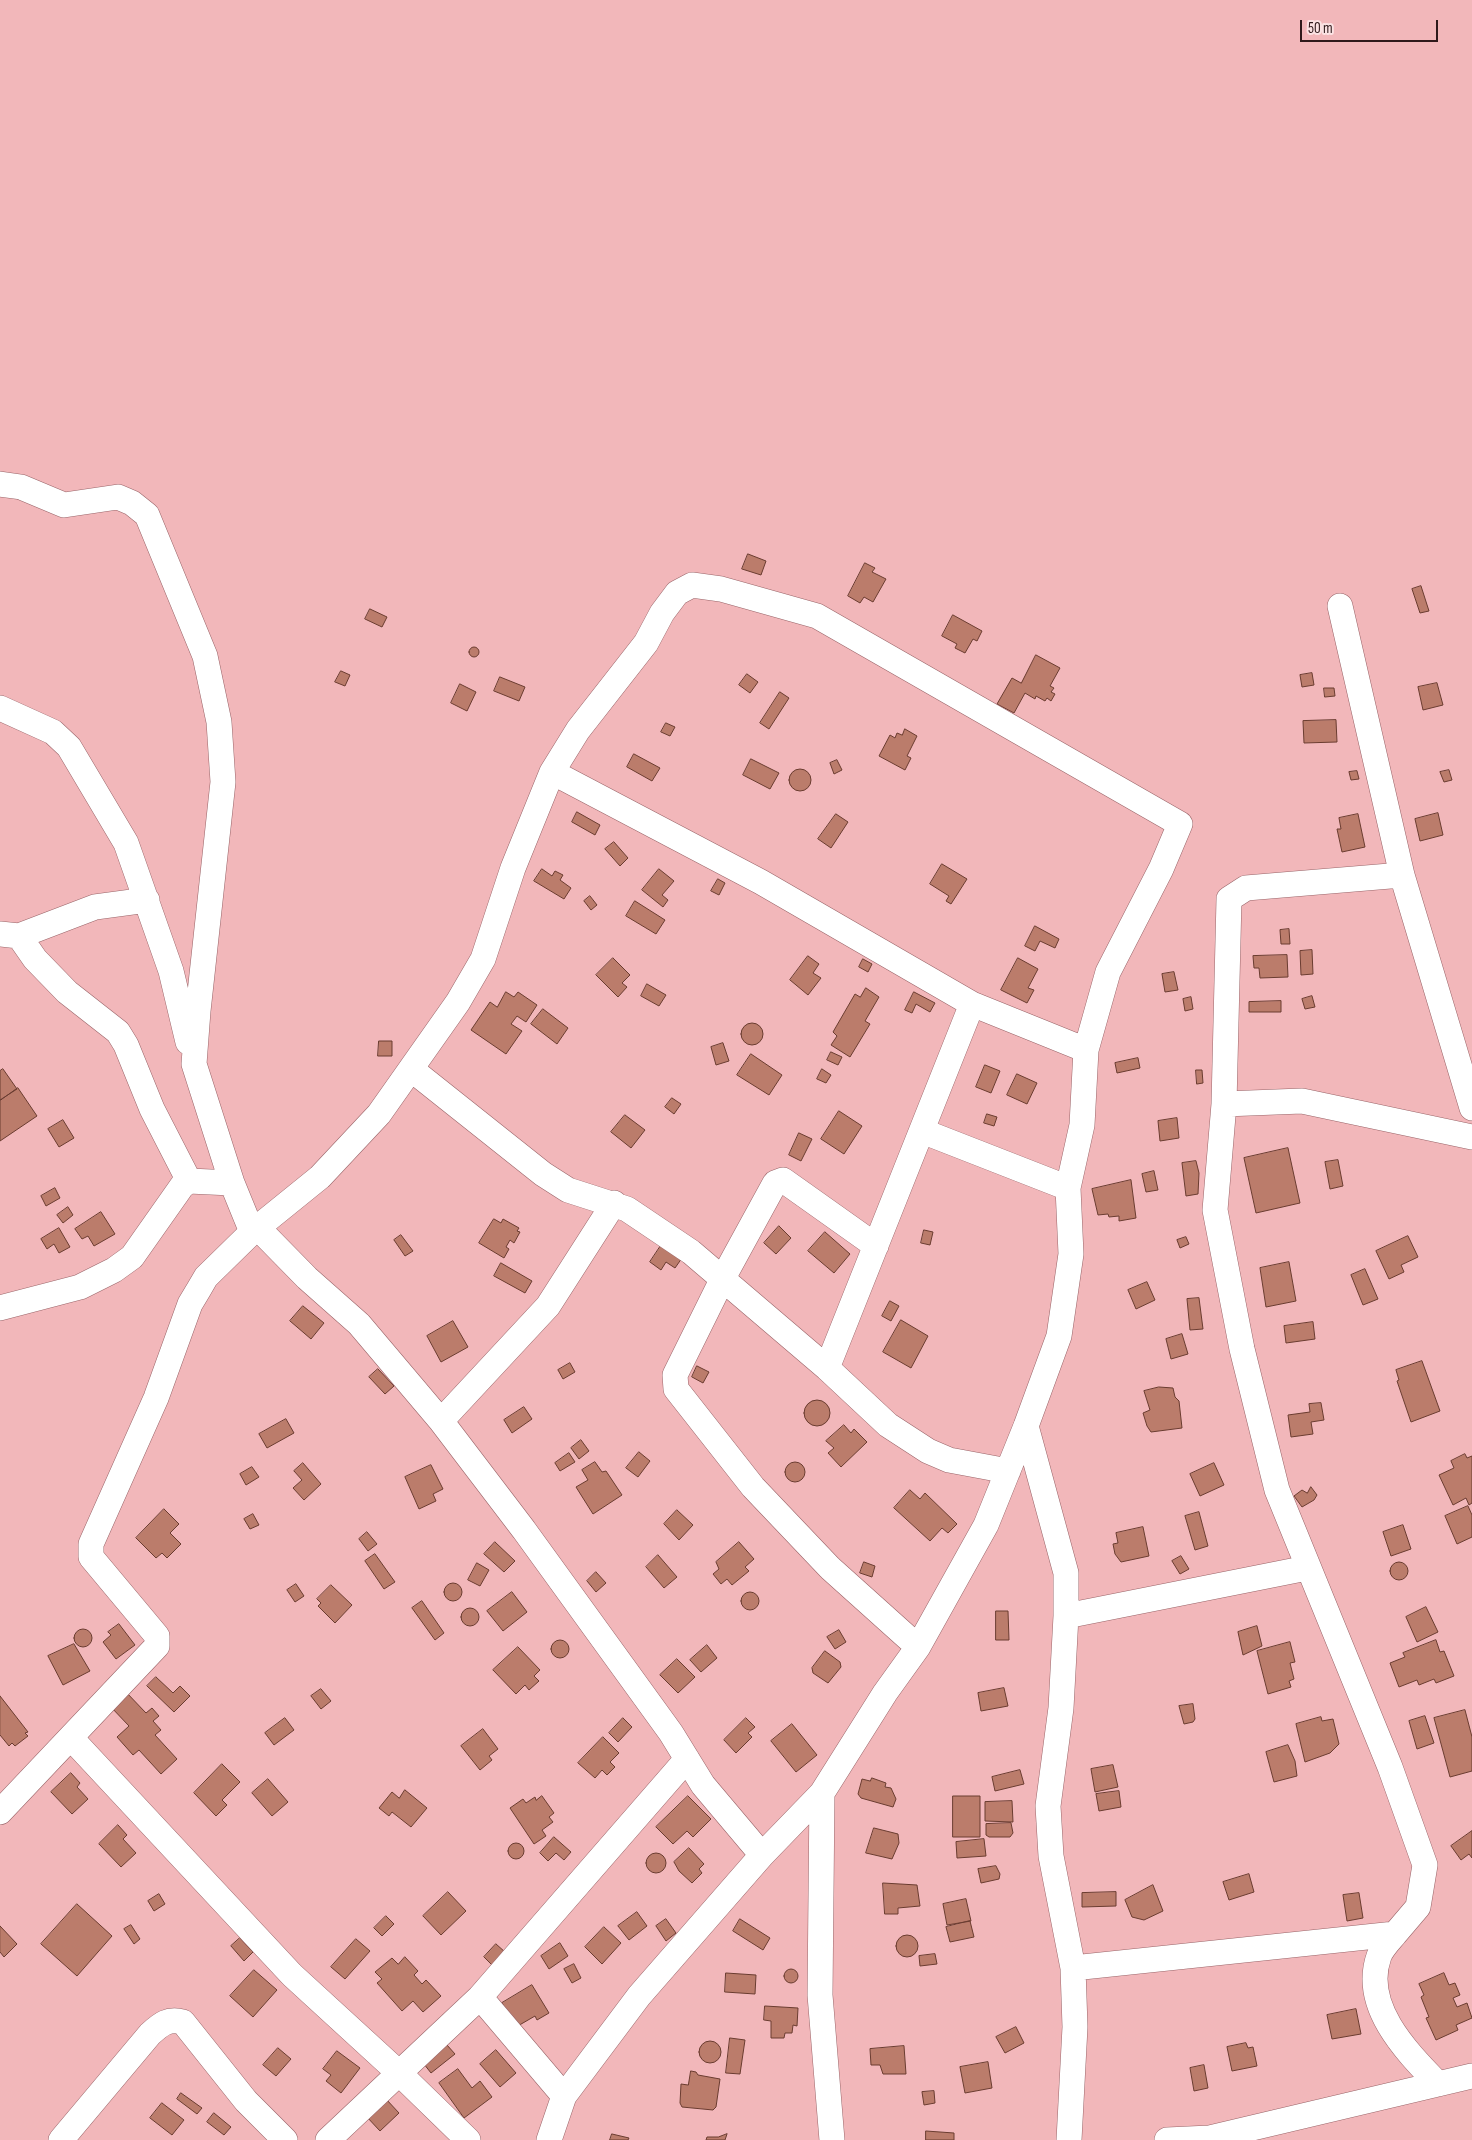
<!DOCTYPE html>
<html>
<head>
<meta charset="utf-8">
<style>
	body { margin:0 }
	#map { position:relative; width:1472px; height:2140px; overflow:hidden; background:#f2b7ba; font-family:"Sofia Sans Condensed",sans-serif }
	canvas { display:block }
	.scale { position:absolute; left:1300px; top:20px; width:138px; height:22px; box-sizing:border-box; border:2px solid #2f191b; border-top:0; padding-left:6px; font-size:15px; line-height:18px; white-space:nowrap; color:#2f191b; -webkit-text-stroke:4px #fbe2e3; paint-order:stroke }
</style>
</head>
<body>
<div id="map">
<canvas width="1472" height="2140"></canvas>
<div class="scale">50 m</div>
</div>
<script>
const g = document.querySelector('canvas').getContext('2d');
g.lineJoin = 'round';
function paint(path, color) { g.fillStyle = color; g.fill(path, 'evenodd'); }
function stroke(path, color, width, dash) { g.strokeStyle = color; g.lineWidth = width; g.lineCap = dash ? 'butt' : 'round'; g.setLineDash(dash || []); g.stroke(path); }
const building = new Path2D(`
	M748,554l18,7 -5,14 -19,-6z
	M865,563l10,5 -3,4 14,7 -13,23 -9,-5 -4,6 -12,-7z
	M1421,586l8,25 -9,2 -8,-24z
	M370,609l17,8 -5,10 -17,-8z
	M953,615l29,16 -5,10 -4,-2 -8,14 -10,-5 2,-4 -15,-8z
	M469 652a5 5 0 1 1 10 0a5 5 0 1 1-10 0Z
	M1036,655l24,13 -10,18 4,2 -3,4 4,2 -4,7 -4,-3 -2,3 -9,-5 -1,3 -10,-6 -11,20 -17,-9 15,-26 9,5z
	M341,671l9,4 -5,11 -10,-4z
	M1312,673l2,12 -12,2 -2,-12z
	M747,674l11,8 -8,11 -11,-8z
	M500,677l25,10 -6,14 -25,-10z
	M1437,683l6,22 -20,5 -5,-23z
	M460,684l16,8 -9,19 -16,-8z
	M1324,688h10l1,8 -10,1z
	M780,692l9,6 -20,31 -9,-6z
	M1336,720l1,22 -33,1 -1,-22z
	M666,723l9,4 -5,9 -9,-4z
	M905,729l12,7 -10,20 4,2 -6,12 -26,-14 11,-21 5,3 2,-5 5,2z
	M634,754l26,14 -8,13 -25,-14z
	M751,759l28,14 -9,16 -27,-14z
	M837,760l5,10 -8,4 -4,-11z
	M789 780a11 11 0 1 1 22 0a11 11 0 1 1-22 0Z
	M1449,770l3,10 -8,2 -4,-10z
	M1357,771l2,8 -8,1 -2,-8z
	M577,812l23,13 -5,10 -23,-13z
	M1438,813l5,22 -23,6 -5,-22z
	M836,814l12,8 -17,26 -13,-9z
	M1358,814l7,33 -23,5 -5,-23h4l-2,-11z
	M614,842l14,16 -8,8 -15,-17z
	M942,864l25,15 -16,25 -5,-3 3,-5 -19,-12z
	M542,869l10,7 3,-5 8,4 -3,5 11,8 -7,11 -30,-18z
	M659,869l15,12 -12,14 6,5 -5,7 -21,-17z
	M718,879l7,4 -6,12 -8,-4z
	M590,896l7,9 -6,5 -7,-9z
	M635,901l30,19 -9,14 -30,-18z
	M1035,926l24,13 -4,9 -15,-7 -5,10 -10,-5z
	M1289,929l1,15h-9l-1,-14z
	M1312,950l1,24 -12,1 -1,-24z
	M1287,955l1,22 -28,1 -1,-10h-5l-1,-12z
	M808,956l11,8 -6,9 8,5 -13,17 -18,-15z
	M613,958l17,17 -8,8 5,4 -9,10 -22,-22z
	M1018,958l20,11 -10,19 6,2 -7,13 -26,-13z
	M863,959l9,5 -4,8 -9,-5z
	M1174,972l4,18 -13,2 -3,-18z
	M647,984l19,11 -7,11 -18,-10z
	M866,988l13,9 -14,24 5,3 -20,33 -19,-12 6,-9 -4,-4 22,-38 5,3z
	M506,992l8,5 4,-5 19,13 -11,17 -9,-6 -6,8 11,7 -16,23 -35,-24 19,-28 7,5z
	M914,992l21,11 -5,9 -14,-8 -4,9 -7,-3z
	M1312,996l3,11 -10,2 -3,-10z
	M1191,997l2,12 -8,2 -2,-12z
	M1281,1001v11h-32v-10z
	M543,1009l25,19 -11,16 -26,-20z
	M741 1034a11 11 0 1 1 22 0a11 11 0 1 1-22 0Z
	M379,1041h13v15h-14z
	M723,1043l6,18 -13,4 -5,-18z
	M831,1052l11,5 -4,8 -11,-5z
	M751,1054l31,21 -13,20 -32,-20z
	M1138,1058l2,10 -23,5 -2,-10z
	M985,1065l15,6 -9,22 -15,-6z
	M3,1069l14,20 -17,11v-29z
	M822,1069l9,6 -5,8 -9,-4z
	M1196,1070h6l1,13 -6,1z
	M1017,1074l20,9 -10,21 -20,-9z
	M18,1088l19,28 -37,25v-40z
	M672,1098l9,6 -7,10 -9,-7z
	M839,1111l23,15 -18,28 -23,-15z
	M987,1114l10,3 -3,9 -10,-3z
	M625,1115l20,15 -14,18 -20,-16z
	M1177,1118l2,20 -19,3 -2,-20z
	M63,1120l11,18 -15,9 -11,-18z
	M799,1133l13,6 -11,22 -12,-6z
	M1288,1148l12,55 -44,10 -12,-55z
	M1338,1160l5,26 -13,3 -5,-27z
	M1196,1161l3,12 -1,21 -12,2 -4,-33z
	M1154,1171l4,19 -12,2 -4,-18z
	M1131,1180l5,38 -17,3v-5l-10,1 -1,-3 -10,1 -6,-26z
	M55,1188l5,10 -14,8 -5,-10z
	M68,1207l5,8 -10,8 -6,-8z
	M101,1212l14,22 -21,12 -6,-10 -6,3 -7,-10z
	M494,1219l7,4 2,-4 16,9 -2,3 3,1 -6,11 -4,-3 -4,7 3,2 -5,9 -25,-15z
	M779,1226l12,12 -15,16 -12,-11z
	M59,1228l11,19 -11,6 -5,-9 -7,5 -6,-10z
	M924,1230l9,2 -3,13 -9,-2z
	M825,1232l25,22 -16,19 -26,-22z
	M401,1235l12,16 -8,5 -11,-16z
	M1408,1236l10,21 -17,8 3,7 -15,7 -13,-28z
	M1186,1237l3,7 -9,4 -3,-8z
	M662,1244l20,14 -7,10 -9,-6 -5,8 -11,-8z
	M1289,1262l7,39 -30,6 -6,-39z
	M501,1263l31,18 -7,12 -31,-17z
	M1365,1269l13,30 -15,6 -12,-30z
	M1147,1282l8,18 -19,9 -8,-19z
	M1199,1298l4,31 -13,1 -3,-31z
	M890,1301l9,5 -8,15 -9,-5z
	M303,1306l21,17 -13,16 -21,-18z
	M901,1320l27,16 -17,32 -28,-16z
	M453,1321l15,26 -27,15 -14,-26z
	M1313,1322l2,17 -29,4 -2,-17z
	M1182,1334l6,20 -17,5 -5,-20z
	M1422,1361l18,50 -29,11 -14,-41 2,-1 -3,-10z
	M570,1363l5,9 -12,7 -5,-9z
	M697,1366l12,6 -6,11 -11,-6z
	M378,1369l16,17 -9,8 -16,-17z
	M1159,1387l14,1 2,9 4,4 3,27 -31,4 -4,-6 -4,-13 7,-3 -6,-19z
	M804 1413a13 13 0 1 1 26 0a13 13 0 1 1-26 0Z
	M1321,1403l3,17 -13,2 2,12 -22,3 -3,-22 22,-3 -1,-8z
	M524,1407l8,12 -20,14 -8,-13z
	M286,1419l8,14 -27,15 -8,-14z
	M844,1425l7,8 3,-4 13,13 -26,25 -13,-14 6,-5 -8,-7z
	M581,1440l8,11 -10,8 -8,-11z
	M639,1452l11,9 -12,16 -12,-9z
	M569,1453l6,9 -15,9 -5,-8z
	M1465,1454l2,4 5,-2v47l-3,2 -3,-7 -13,7 -14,-30 15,-7 -3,-7z
	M595,1462l7,10 4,-1 16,24 -29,19 -17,-27 12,-7 -6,-10z
	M785 1472a10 10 0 1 1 20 0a10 10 0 1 1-20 0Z
	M303,1463l18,21 -17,16 -11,-12 9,-8 -8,-9z
	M1214,1463l10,22 -24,11 -10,-22z
	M431,1465l12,24 -10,5 3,7 -17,8 -14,-32z
	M252,1467l7,10 -13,8 -6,-11z
	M1311,1487l6,8 -3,5 -12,7 -8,-11 8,-6 5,3z
	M910,1490l10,9 5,-6 32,31 -9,9 -6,-5 -12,13 -36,-33z
	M1468,1506l4,9v22l-15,7 -12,-28z
	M164,1509l15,15 -9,9 11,11 -14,14 -5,-5 -6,5 -20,-20z
	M677,1510l16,15 -14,15 -15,-16z
	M1199,1512l9,34 -13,4 -10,-34z
	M253,1514l6,11 -9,4 -6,-10z
	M1403,1525l8,24 -20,7 -8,-24z
	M1143,1527l6,29 -28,6 -6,-8 -2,-10 5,-1 -2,-10z
	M367,1532l10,12 -9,7 -9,-12z
	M495,1542l20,19 -11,11 -20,-18z
	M739,1542l15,17 -9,8 4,4 -17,14 -5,-6 -6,5 -8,-10 6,-5 -3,-7z
	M375,1554l20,28 -11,7 -19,-28z
	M658,1555l19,22 -13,11 -18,-21z
	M1181,1556l8,13 -9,5 -8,-13z
	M864,1562l11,4 -3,11 -12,-4z
	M1390 1571a9 9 0 1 1 18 0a9 9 0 1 1-18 0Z
	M477,1563l12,7 -9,16 -12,-6z
	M596,1572l10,11 -10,9 -9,-11z
	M444 1592a9 9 0 1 1 18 0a9 9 0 1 1-18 0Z
	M296,1584l8,12 -9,6 -8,-12z
	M331,1585l21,20 -17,18 -17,-17 3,-3 -4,-4z
	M512,1592l15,20 -24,19 -16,-20z
	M741 1601a9 9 0 1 1 18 0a9 9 0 1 1-18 0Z
	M422,1601l22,32 -9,7 -23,-32z
	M1426,1607l12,25 -21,10 -11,-25z
	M461 1617a9 9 0 1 1 18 0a9 9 0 1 1-18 0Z
	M996,1611h12l1,29h-13z
	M119,1624l16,21 -19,14 -13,-17 8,-7 -3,-3z
	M1257,1626l5,20 -19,9 -5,-23z
	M74 1638a9 9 0 1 1 18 0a9 9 0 1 1-18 0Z
	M839,1630l7,12 -11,7 -8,-12z
	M1436,1640l4,12 4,-1 10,25 -18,7 -2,-4 -15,6 -2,-5 -18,7 -9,-24 15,-6 -2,-4z
	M551 1649a9 9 0 1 1 18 0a9 9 0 1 1-18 0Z
	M1290,1642l5,20 -5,1 4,16 -5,2 2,6 -23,7 -11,-43z
	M74,1644l16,27 -27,14 -15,-29z
	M707,1645l10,13 -16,14 -11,-12z
	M518,1647l22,23 -6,6 5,5 -10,9 -4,-5 -9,9 -23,-24z
	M825,1651l15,11 1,5 -13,16 -15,-10 -1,-5z
	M677,1659l18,18 -17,16 -18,-18z
	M156,1677l17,16 7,-7 10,10 -16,16 -27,-26z
	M1004,1688l4,18 -27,5 -3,-18z
	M321,1689l10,12 -10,8 -10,-13z
	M125,1691l21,22 6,-5 7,8 -6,5 8,9 -6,5 22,24 -16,15 -22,-24 -6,5 -16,-18 12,-11 -19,-20z
	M0,1696l28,36 -3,1 3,3 -13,10 -3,-3 -3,3 -9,-11z
	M1193,1704l2,15 -2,3 -9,2 -5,-18z
	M1465,1710l7,27v34l-22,6 -16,-59z
	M1425,1716l9,27 -17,6 -8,-28z
	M1321,1717l1,4 11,-2 6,25 -9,9 -25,9 -9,-38z
	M285,1718l9,12 -20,15 -9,-12z
	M623,1718l9,9 -14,15 -9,-9z
	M746,1718l9,9 -7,6 4,4 -16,16 -12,-13z
	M792,1724l25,31 -21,17 -25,-31z
	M483,1729l15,20 -9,7 3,4 -12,10 -19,-24z
	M603,1737l16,16 -9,9 5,5 -8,8 -5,-5 -7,8 -17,-15z
	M1288,1745l7,16 2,15 -23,6 -8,-30z
	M222,1764l18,18 -18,18 5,5 -11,11 -22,-23z
	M1113,1765l5,22 -23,5 -4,-23z
	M1020,1770l4,14 -29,7 -3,-14z
	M71,1773l9,10 -3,4 11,12 -16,15 -21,-22z
	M872,1778l14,5 -1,4 6,1 5,11 -3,8 -32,-9 -3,-4 4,-15 8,2z
	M268,1779l20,23 -16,14 -20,-23z
	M405,1790l22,18 -16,19 -19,-15 -3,4 -10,-8 13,-16 7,6z
	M1119,1791l2,16 -22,4 -3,-17z
	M542,1796l12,17 -5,4 4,5 -11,8 4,6 -12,8 -24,-36 13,-9 3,4 9,-6 1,3z
	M688,1796l23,23 -18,18 -6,-6 -14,13 -17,-17z
	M953,1796h27v41h-27z
	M1012,1801l1,21 -28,-1v-19z
	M1011,1823l2,10 -3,4h-21l-3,-2v-11z
	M118,1825l9,10 -4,4 13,14 -15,14 -22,-23z
	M874,1828l24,6 1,9 -7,16 -26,-6z
	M1472,1831v27l-3,-4 -8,6 -10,-14z
	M554,1837l17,15 -7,8 -8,-7 -8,8 -8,-8z
	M984,1839l2,17 -29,2 -1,-16z
	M508 1851a8 8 0 1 1 16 0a8 8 0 1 1-16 0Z
	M689,1848l15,16 -5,5 3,4 -10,10 -13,-12 -5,-9z
	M646 1863a10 10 0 1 1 20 0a10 10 0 1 1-20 0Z
	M996,1866l4,8 -1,5 -18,4 -3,-14z
	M1249,1874l5,18 -25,8 -6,-18z
	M883,1883l34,2 3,21 -22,2v6h-13z
	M1153,1885l10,26 -19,9 -12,-3 -7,-17z
	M448,1892l18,19 -25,24 -18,-19z
	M1116,1892v14l-34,1v-14z
	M1359,1893l4,25 -16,3 -4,-26z
	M159,1894l6,10 -11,7 -6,-10z
	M966,1899l5,22 -24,4 -4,-21z
	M77,1904l35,32 -35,40 -36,-32z
	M637,1912l10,14 -18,14 -11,-14z
	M386,1916l8,8 -12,12 -8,-8z
	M666,1919l10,14 -10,8 -10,-15z
	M740,1919l30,19 -7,12 -30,-19z
	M970,1921l4,16 -24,5 -4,-15z
	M131,1925l9,14 -6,5 -10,-15z
	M0,1926l17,18 -13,13 -4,-5z
	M604,1927l17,16 -19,21 -17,-17z
	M896 1946a11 11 0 1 1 22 0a11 11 0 1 1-22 0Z
	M240,1938l13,14 -9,9 -13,-15z
	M356,1939l14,12 -25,28 -14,-12z
	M560,1943l8,13 -19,13 -8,-13z
	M496,1944l9,8 -13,13 -8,-8z
	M935,1954l2,10 -17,2 -1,-10z
	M405,1957l13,14 -4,4 8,9 4,-4 15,16 -18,16 -10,-11 -11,10 -25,-28 5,-4 -7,-7 17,-14 6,6z
	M574,1964l7,14 -9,5 -8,-14z
	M784 1976a7 7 0 1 1 14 0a7 7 0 1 1-14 0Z
	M254,1970l23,20 -24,27 -23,-21z
	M726,1973l30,2 -1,19 -30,-2z
	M1444,1973l5,12 6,-2 5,12 -7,3 4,9 10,-4 5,15 -16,7 2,5 -22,10 -10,-22 3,-1 -8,-20 3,-2 -5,-11z
	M532,1985l17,28 -12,7 -2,-4 -19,11 -14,-24z
	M765,2006l33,2 -1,18 -4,-1 -1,8h-7l-1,5h-13v-17l-7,-1z
	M1356,2009l5,25 -29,5 -5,-24z
	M1016,2027l8,16 -19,10 -9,-16z
	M730,2038l15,2 -5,34 -14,-1z
	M699 2052a11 11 0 1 1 22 0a11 11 0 1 1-22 0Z
	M1246,2043l2,5 5,-1 4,19 -25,5 -5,-24z
	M447,2045l8,9 -24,19 -7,-9z
	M904,2046l2,28h-23l-3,-9h-9l-1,-16z
	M278,2048l13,11 -15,17 -13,-11z
	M496,2050l20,23 -16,14 -20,-23z
	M337,2051l23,17 -19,25 -15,-12 5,-6 -8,-6z
	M988,2062l4,26 -27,5 -5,-26z
	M1204,2065l4,23 -14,3 -4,-23z
	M458,2069l14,19 8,-7 12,16 -28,21 -25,-35z
	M691,2071l5,1 2,3 22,4 -4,28 -3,3 -31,-3 -2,-4 1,-19 7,1z
	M934,2091l1,12 -11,2 -2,-13z
	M181,2093l21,15 -5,6 -20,-15z
	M386,2099l13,14 -19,18 -14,-15z
	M162,2103l22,17 -12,15 -22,-17z
	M214,2113l17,14 -7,8 -17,-13z
	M926,2131l28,2v7h-28z
	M612,2134l17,4 -1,2h-18z
	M727,2134l-2,6h-19l1,-3h11z`);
const minor = new Path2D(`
	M0,484l21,3 43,18 54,-8 14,6 15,12 58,141 14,66 4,60 -25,229 -4,53 38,119 20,49
	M1340,606l62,269 70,233
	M0,708l53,24 16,15 57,96 45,128 17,71
	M552,772l209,110 211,122 114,46
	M0,934l19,2 16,23 32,33 51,40 8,13 26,64 37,72
	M19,936l76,-29 52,-7
	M411,1069l132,105 25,16 59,19 64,43 136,116 61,57 40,26 21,9 59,11
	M1224,1104l78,-3 170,36
	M922,1131l146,57
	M258,1228l49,50 52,46 82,97 83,109 147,203 32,52 59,70
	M876,1246l-93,-66 -8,3 -52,95 -48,97 1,14 77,98 77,81 88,79
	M0,1308l80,-21 34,-17 18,-13 50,-71 7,-5 43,2
	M827,1368l145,-364
	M441,1421l107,-115 66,-103
	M1026,1426l40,147v43l-5,92 -13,98 3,50 22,112 2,59 -6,113
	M1066,1616l241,-48
	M71,1738l221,237 107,98 69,67
	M822,1793l-2,202 12,145
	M0,1812l157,-166v-10l-66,-79v-13l65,-146 34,-94 9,-15 7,-12 46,-45 68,-55 59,-63 79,-112 25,-43 30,-91 39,-96 26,-42 68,-87 16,-30 15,-20 15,-8 29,4 96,27 363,208 -19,45 -53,103 -22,78 -4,75 -14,63 3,66 -12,82 -33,90 -40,99 -68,122 -33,46 -63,100 -60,62 -123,141 -75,100 -15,44
	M1395,1934c-5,6 -13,14 -16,22 -18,50 28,96 59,128
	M1073,1968l322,-34 23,-27 7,-42 -35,-98 -113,-277 -35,-141 -27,-139 9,-106 5,-205 17,-11 156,-13
	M564,2096l-84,-99 207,-238
	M61,2140l89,-106c11,-10 18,-16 33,-12l63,79 39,39
	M328,2140l152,-143
	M1167,2140l43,-2 262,-62`);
paint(building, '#bb7c6b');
stroke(building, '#6a3c30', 1);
stroke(minor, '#996468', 26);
stroke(minor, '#fff', 25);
</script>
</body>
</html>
